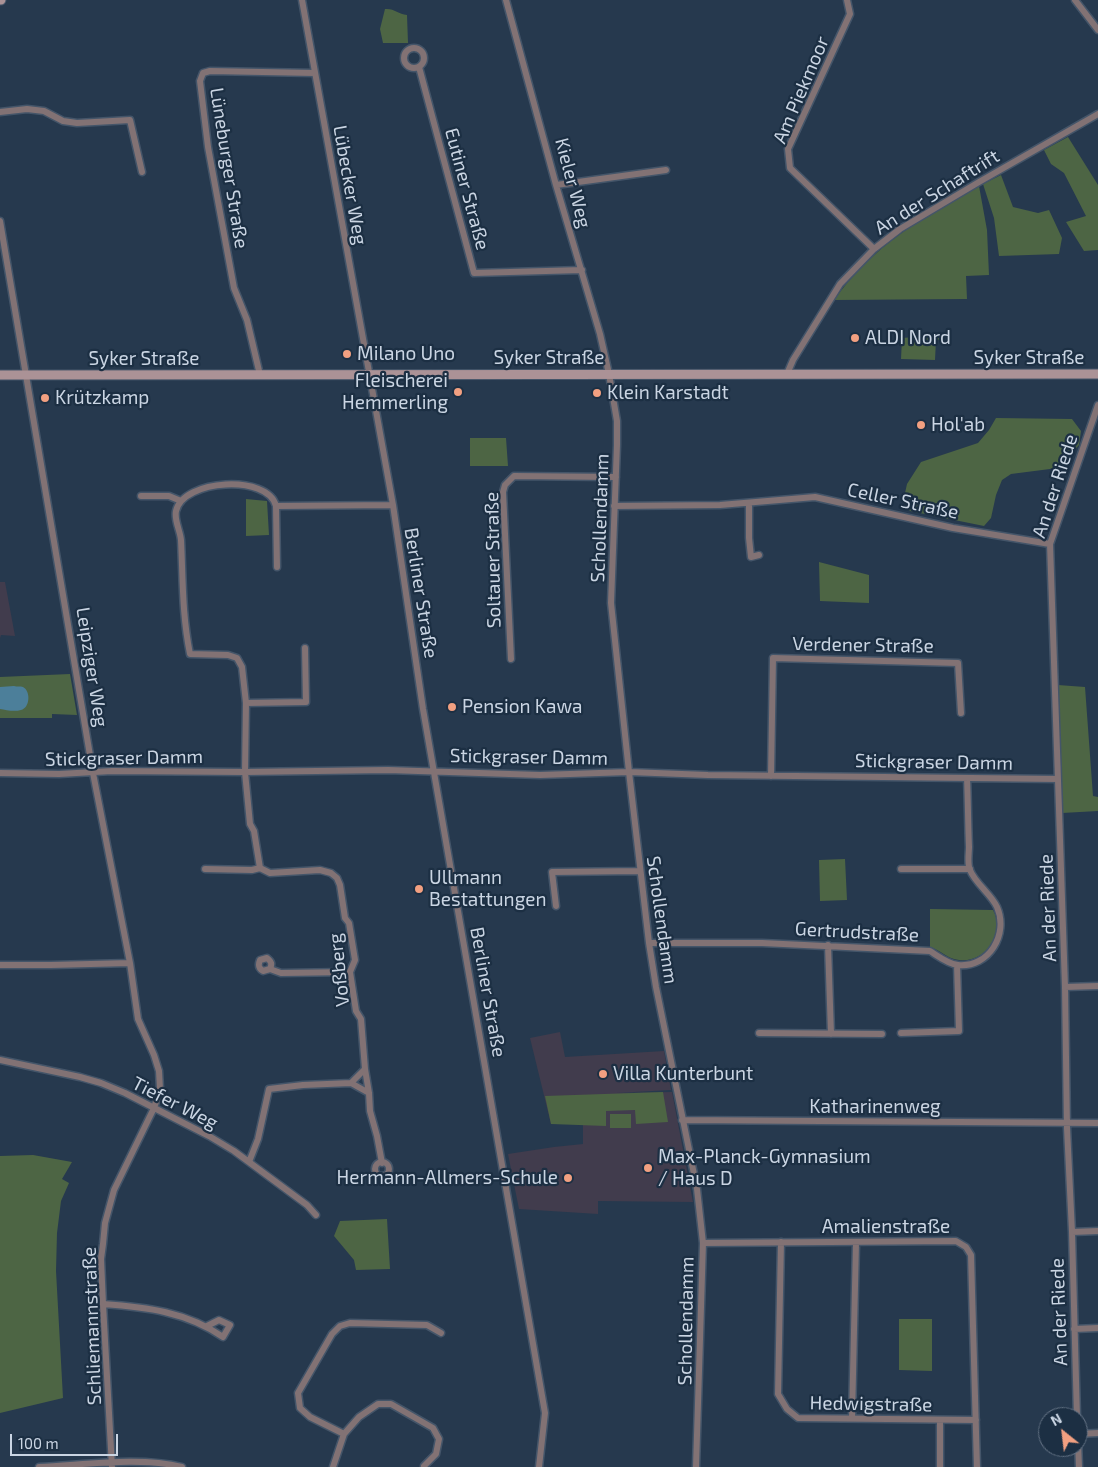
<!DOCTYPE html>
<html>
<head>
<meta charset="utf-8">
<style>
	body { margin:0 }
	#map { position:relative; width:1098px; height:1467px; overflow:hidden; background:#26394e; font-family:"Exo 2",sans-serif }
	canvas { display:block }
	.north { position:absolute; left:1038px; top:1407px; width:50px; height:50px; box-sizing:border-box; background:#1c2f43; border:1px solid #627183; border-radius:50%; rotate:331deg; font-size:14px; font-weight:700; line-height:20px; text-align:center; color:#cad5e3 }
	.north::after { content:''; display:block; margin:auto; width:18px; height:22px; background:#f2a081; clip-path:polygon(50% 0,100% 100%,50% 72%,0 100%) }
	.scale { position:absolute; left:10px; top:1434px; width:108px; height:22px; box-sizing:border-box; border:2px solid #cad5e3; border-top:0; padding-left:6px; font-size:15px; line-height:18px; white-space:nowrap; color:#cad5e3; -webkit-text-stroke:4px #1c2f43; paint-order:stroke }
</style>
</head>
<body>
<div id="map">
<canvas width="1098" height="1467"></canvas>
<div class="north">N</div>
<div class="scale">100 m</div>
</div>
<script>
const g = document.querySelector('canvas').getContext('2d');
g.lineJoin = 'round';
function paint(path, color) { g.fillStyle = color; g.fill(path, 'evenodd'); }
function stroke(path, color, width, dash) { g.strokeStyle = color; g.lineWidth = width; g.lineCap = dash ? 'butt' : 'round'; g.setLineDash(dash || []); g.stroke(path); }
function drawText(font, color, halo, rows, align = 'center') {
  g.font = font + ' "Exo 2",sans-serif'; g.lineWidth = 4.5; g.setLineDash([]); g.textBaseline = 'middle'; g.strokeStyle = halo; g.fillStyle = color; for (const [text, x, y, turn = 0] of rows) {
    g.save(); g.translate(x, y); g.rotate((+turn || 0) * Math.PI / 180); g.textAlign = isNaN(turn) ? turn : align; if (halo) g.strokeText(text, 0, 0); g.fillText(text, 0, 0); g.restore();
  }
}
const education = new Path2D(`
	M0,582h5l10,54 -14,-1 -1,3z
	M560,1032l5,25 99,-6 7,39 -55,3 56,-1 21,110 -95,-1v13l-79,-5 -11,-55 46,-7 29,-3v-20h-32l-21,-86z`);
const green = new Path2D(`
	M385,9c9,-1 13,5 22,6l1,28h-25l-3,-14z
	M1068,137l30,48v65l-14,1 -18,-29 20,-6 -22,-43 -13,-9 -7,-14z
	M1001,175l12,32 25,6 11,-3 13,28 -3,16 -60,2 -5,-38 -11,-34z
	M979,186l8,44 2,45 -23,1 1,23 -133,1c39,-54 88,-83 145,-114z
	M942,335v4l-6,1 -1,20 -34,-1 1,-21z
	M996,418l76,1 9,12 -2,14 -15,18 -14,6 -39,5 -9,6 -6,15 -5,23 -7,8 -74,-15 -7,-9 4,-18 14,-22 57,-19 11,-13z
	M470,438h36l2,28h-38z
	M246,499l21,2 2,34 -23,1z
	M819,562l50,13v28l-49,-2z
	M70,674l7,41 -25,-1v4h-52v-41z
	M1058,685l27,2 8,109 5,1v14l-36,2z
	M845,859l2,41 -27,1 -1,-41z
	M930,909l63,1c13,24 -7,53 -34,50 -12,-1 -18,-10 -29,-13z
	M663,1092l5,30 -32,2 -1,-14 -29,1v15l-55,-2 -6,-28z
	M610,1114h21v14h-21z
	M33,1155l39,7 -10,17 7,4 -8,18 -4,32 -1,38 7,127 -63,15v-257z
	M387,1219l3,50 -34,1 -2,-10 -20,-24 6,-15z
	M899,1319h33v52l-33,-1z`);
const water = new Path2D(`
	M14,686c3,1 6,0 9,1 8,4 7,21 -2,23 -7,2 -15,0 -21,-1v-22z`);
const street = new Path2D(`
	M302,0l91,505 30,204 122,704 -6,54
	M506,0l50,185 44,149 9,40 8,47v24l-6,158 18,169 20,171 7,44 41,202 6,54 -7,224
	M847,0l3,14 -62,135 2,19 84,81
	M1075,0l23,30
	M404 58a10 10 0 1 1 20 0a10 10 0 1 1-20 0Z
	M419,67l55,206 108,-3
	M0,112l27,-3 17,2 19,10 14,2 53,-3 12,52
	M556,185l110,-15
	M0,221l93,552 37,190 8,56 16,36 5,16 1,18 -6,19 -40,82 -9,33 -2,21 -2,15 2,45 9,163
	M787,374l6,-14 47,-76 34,-35 26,-20 79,-47 119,-68
	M260,375l-13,-55 -13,-32 -26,-141 -8,-66 3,-8 7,-2 105,2
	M141,496h28l12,5
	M749,503v35l2,19 8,-2
	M276,506l1,61
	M614,506l106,-1 95,-8 138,31 97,16
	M511,659l-8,-167 2,-7 9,-9 102,1
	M246,703l60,-1 -1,-54
	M0,773l59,1 53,-3 133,1 143,-2 152,5 89,-3 79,3 350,4
	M771,776l2,-118 185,5 3,50
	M205,869l47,1 8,-2
	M901,869h69
	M556,906l-4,-34 88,-1
	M649,943h113l168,8c8,5 18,13 28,14 31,3 51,-31 39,-58 -6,-13 -22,-24 -27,-37 -3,-6 -1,-17 -1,-23 -1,-23 -1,-46 -2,-69
	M828,945l3,89
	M0,965h51l79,-2
	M270,969c2,-5 2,-7 -3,-11l-7,2c-2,5 -2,8 3,11l7,-2 11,4 69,-1
	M1065,987l33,-1
	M759,1033l123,1
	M901,1033l58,-2 -2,-66
	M0,1060l80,17 21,6 24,10 84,43 25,15 73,54 9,10
	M365,1069l4,24 1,18 7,25 5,27
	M351,1083l18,10
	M682,1120l416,3
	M249,1162l9,-23 11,-50 34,-4 48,-2 14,-14 -4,-50 -5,-8 -6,-39 5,-12 -6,-37 -4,-5 -5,-33 -3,-7 -6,-5 -11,-3 -50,3 -10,-5 -6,-37 -4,-7 -5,-52 1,-69 -4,-36 -5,-9 -9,-3 -38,-1c-8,-40 -7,-74 -9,-114 -1,-10 -7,-20 -5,-29 7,-32 92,-37 100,-5l117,-1
	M375 1169a7 7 0 1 1 14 0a7 7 0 1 1-14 0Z
	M1072,1232l26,-1
	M781,1242l-3,152 9,15 11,9 178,2
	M703,1243l253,-2 10,6 5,8 6,212
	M103,1304c43,3 84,8 120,33l7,-12 -11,-5 -12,6
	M1074,1329l24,-1
	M1077,1417l-5,-185 -5,-104 -2,-141 -15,-443 48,-139
	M852,1418l4,-175
	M940,1421v46
	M344,1434l-34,-17 -10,-9 -2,-15 34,-59 8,-8 10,-3 77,2 14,8
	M1078,1434l20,-1
	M1078,1441l1,26
	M39,1467c45,-2 100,-11 143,0
	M333,1467l11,-33 15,-17 19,-13h13l42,24 6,11 -3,15 -12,12`);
const secondary = new Path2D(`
	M0,0h1
	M0,375l1098,-1`);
const markers = [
	[855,338,5,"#f2a081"],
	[347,354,5,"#f2a081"],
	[458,392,5,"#f2a081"],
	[597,393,5,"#f2a081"],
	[45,398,5,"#f2a081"],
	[921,425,5,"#f2a081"],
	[452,707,5,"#f2a081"],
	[419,889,5,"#f2a081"],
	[603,1074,5,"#f2a081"],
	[648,1168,5,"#f2a081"],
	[568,1178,5,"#f2a081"]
];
const streetNames = [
	["Am Piekmoor",801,90,-67],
	["Lüneburger Straße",229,168,81],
	["Kieler Weg",573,183,75],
	["Lübecker Weg",350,185,80],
	["Eutiner Straße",467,189,75],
	["An der Schaftrift",937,192,-32],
	["Syker Straße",549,358],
	["Syker Straße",1029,358],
	["Syker Straße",144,359],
	["An der Riede",1055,486,-72],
	["Celler Straße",903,501,12],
	["Schollendamm",600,518,-88],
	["Soltauer Straße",493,560,-91],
	["Berliner Straße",421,593,81],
	["Verdener Straße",863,645,1],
	["Leipziger Weg",92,667,81],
	["Stickgraser Damm",529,757,1],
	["Stickgraser Damm",124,758,-1],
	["Stickgraser Damm",934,762,1],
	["An der Riede",1048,908,-92],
	["Schollendamm",662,920,82],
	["Gertrudstraße",857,932,3],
	["Voßberg",339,970,-96],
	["Berliner Straße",488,992,80],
	["Tiefer Weg",175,1103,27],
	["Katharinenweg",875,1107],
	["Amalienstraße",886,1227],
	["An der Riede",1059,1312,-92],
	["Schollendamm",686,1321,-89],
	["Schliemannstraße",92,1326,-92],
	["Hedwigstraße",871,1404,1]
];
const poiNames = [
	["ALDI Nord",865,338],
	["Milano Uno",357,354],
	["Fleischerei",448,381,"right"],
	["Hemmerling",448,403,"right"],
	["Klein Karstadt",607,393],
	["Krützkamp",55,398],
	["Hol'ab",931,425],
	["Pension Kawa",462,707],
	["Ullmann",429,878],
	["Bestattungen",429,900],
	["Villa Kunterbunt",613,1074],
	["Max-Planck-Gymnasium",658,1157],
	["/ Haus D",658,1179],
	["Hermann-Allmers-Schule",558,1178,"right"]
];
paint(education, '#413c4d');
paint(green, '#4d6544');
paint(water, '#4c7f9a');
stroke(street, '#445569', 9);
stroke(secondary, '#445569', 11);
stroke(street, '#827274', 6);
stroke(secondary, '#ab9296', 9);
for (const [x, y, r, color] of markers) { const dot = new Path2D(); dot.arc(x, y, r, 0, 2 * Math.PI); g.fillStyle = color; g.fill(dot); stroke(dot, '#1c2f43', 2); }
drawText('19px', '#cad5e3', '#1c2f43', streetNames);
drawText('19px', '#cad5e3', '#1c2f43', poiNames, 'left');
</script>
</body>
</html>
